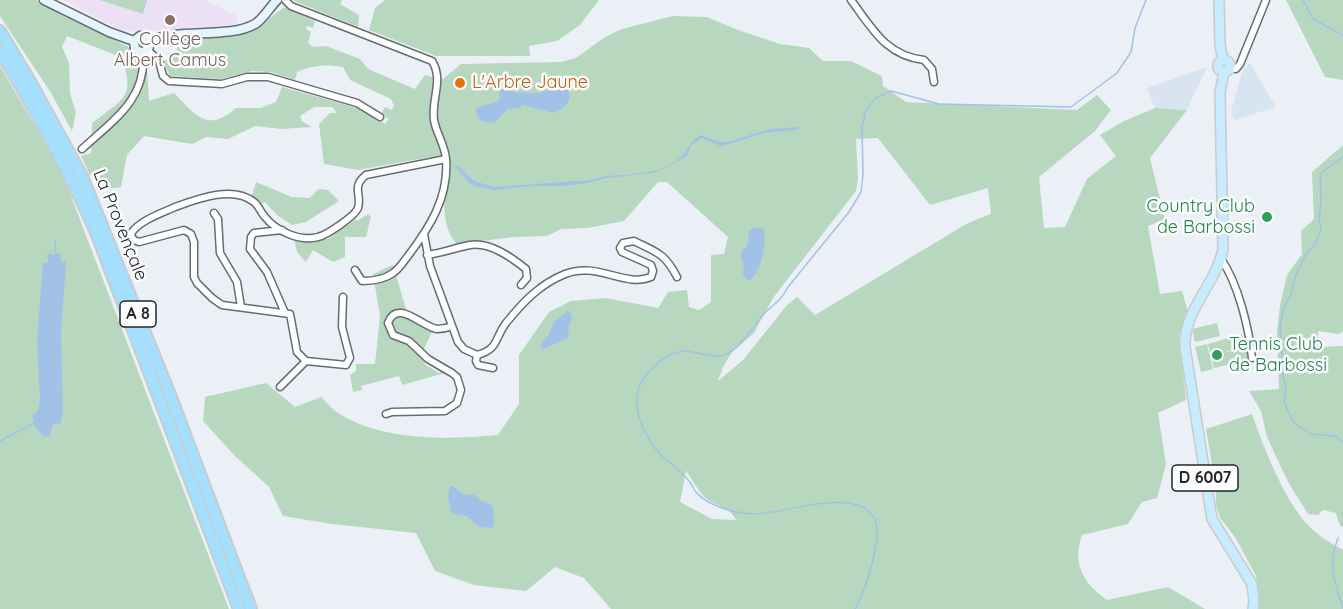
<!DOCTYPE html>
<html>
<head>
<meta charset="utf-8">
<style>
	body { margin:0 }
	canvas { display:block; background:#eaf0f6 }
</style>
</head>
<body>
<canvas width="1343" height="609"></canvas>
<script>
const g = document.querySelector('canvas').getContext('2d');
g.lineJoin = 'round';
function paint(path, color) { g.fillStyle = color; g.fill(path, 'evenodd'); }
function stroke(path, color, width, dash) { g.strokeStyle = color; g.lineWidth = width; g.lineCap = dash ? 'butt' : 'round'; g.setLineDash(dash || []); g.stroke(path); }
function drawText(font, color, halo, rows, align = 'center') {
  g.font = font + ' Quicksand,sans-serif'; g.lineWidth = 5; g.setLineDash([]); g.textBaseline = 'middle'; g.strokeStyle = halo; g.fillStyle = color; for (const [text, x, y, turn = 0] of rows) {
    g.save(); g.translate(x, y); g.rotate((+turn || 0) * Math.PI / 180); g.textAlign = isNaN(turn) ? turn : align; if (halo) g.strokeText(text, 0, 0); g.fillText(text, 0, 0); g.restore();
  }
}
const built = new Path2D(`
	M1250,63l26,44 -41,13 -4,-8 12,-43z
	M1207,67l-20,43 -32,-2 -8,-20z`);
const education = new Path2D(`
	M64,0h140l34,16 -3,9 -98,7 -18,-3z`);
const green = new Path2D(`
	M0,0h36l27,16 64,30 11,11 9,13 2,31 25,-8c21,21 33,41 62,15h24l16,-6 6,-15 86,24 17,13 4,-5 -8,-5 4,-7 7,3 2,-4 -3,-7 -41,-19 -7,-13c-16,-3 -31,-2 -46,5l-2,8 -25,-8 -18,-1 -31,8 -51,-3 -7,-15 10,-3 5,-5 -2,-10 5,-7 58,-3 15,-4 31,-22 30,14 -2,7 -6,-2 -1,3 5,3 -3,11 5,4 13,-1 34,13 8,10 47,20 10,-14 9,3 -3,36 7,-31 23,-19 100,-2 15,-4 29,-21 17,-8 51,-13 34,1 31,13 42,14 29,4 14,13h28l31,15 1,10 23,16 171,8 20,-15 14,15 -16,21 -56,46 5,51 21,-1 22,-48 29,-23 -16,-21 24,-14 31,-13 32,2 -37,48 15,61 -17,7 12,68 22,-3 6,21 -9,24 7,64 -28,13 8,51 -9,34 -15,4 -14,22 -46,11c-10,29 1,48 25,65l61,-13 37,22h-594l-27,-31 -29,-11 -29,24 -52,-6 -39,-14 -19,-38 -84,-9 -49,-8 -14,-29 -34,-31 -32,-35 2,-24 61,-14 29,24 26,-10c5,5 11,12 17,16 44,28 109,27 160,22l21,-31v-49l30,-43 22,-11 35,-3 52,10 10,-16 19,-2 2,17 10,3 12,-8v-47l13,-1 4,-17 -61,-55h-9l-34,39 -37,7 -26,1 -14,7 -33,1 -57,7c-20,-21 -11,-59 -9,-84l-17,-3 -73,13 -34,-6 -5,-40 11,-11h7l-5,-6h-18l-14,9 2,5 10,6 -31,2 -26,-3 -27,13 -22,-2 -14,7 -48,-8 -17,19 -6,32 -16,2 -7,-17 -8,3 -9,-19 10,-3 1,-30c30,-23 45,-26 29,-66l-54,-21 -5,11 7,16 1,30 6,20 -4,18 -21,-38 -51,-77zM878,138l52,67 58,-17 3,26 -23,9 -153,92 -18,-18 -10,8 -44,55 -25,21 5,-14 9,-15 22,-19 19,-35 83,-107 2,-12 -2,-40zM686,471c7,9 11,19 20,27 10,8 24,9 30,22l-24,-1 -32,-17z
	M100,0h47l-4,14z
	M292,0h50l-2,4 19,11 -1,12z
	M385,0h214l-19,25 -23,16 -28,5 1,10h-94l-67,-26 6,-22z
	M1286,0h57v80l-18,-3z
	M0,66l61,104 168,439h-229z
	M1343,145v186l-4,3 -21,-3v16l25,-1v181l-3,-1 -4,-13 -13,-3 -5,5 -10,-1 -20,-32 -21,-45 -6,-26 -12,-20 30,-2 -2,-57 3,-27 7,-30 15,-21 -1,-23 13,-12 -2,-47z
	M256,182l36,15 18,1 8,-9 10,1 11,11 -33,21 -14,3 -15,-10 -12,-13 -4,1 -9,-7z
	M368,214l3,3 -5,20h-21v20l-12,5 -20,-12 -7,12 -9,-10 -3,-13h34l28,-20 1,2z
	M393,265l15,51 25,14 -12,25 5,6 -2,3 15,9 2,-2 4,2 -43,12 -3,-9 -38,10 1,4 -9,2 -3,-17 6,-4v-7h19l5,-48 -7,-42z
	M1217,323l3,13 -25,6 -3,-13z
	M1242,334l3,12 -23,7 24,-5 3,12 -35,8 -6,-24z
	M1207,344l6,25 -12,3 -6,-25z
	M1252,414c11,32 33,88 57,112 9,10 22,17 34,24v59h-86l2,-6 -3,-27 -21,-39 -15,-19 -4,-13v-17l-10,-59z`);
const water = new Path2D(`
	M507,85l6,7 23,1 28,-6 5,4c3,12 -6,18 -16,22l-30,-8 -4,3 -11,1 -13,13c-11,2 -20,-2 -19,-14l22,-7 2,-4 -1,-6z
	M799,127l1,2c-10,2 -19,2 -28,3 -18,2 -34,11 -51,14l-19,-8 -11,7 -4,11 -14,8 -20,9 -47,5 -18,5 -23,3h-34l-36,4 -12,-2 -11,-3 -17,-18 2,-2 17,16 21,6 80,-6c12,1 21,-3 32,-5 23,-2 49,-1 69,-15 11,-7 13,-20 25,-26l19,7h7l44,-13z
	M756,227l8,2c3,13 -3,47 -16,52l-5,-7 1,-10 -3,-5 1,-10 4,-1 2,-6 1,-12z
	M47,254h14v7l5,1 -5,71 2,81 -3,10h-7l-3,12 -6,1 -9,-11 -3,-11 6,-4 2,-12 -3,-57 6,-79h5z
	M567,311h3l2,8 -4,9 1,9 -27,13 -1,-7 7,-7 5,-13z
	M450,486h3l11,9 9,-1 8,7 10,3c4,7 2,13 3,20l-2,4 -13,-1 -12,-11 -9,-1 -7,-3 -3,-15z`);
const stream = new Path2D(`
	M1303,0l10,19 30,16
	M1343,156l-23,18 1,26 -2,20 2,6 -1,7 -6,12 -9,11 -10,21 -4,18 -7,11 -4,20 3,50 3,12 -2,14 10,21 16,11 25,2 8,6
	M55,240l1,15
	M0,441l34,-18
	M1338,538c-10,26 -4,44 5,70
	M855,609c11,-20 17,-41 21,-64 13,-72 -87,-31 -122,-31 -7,0 -16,-2 -22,-3 -12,-3 -29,-10 -36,-19 -3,-3 -4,-8 -7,-11 -6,-7 -13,-14 -20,-19 -19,-14 -37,-47 -31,-71 4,-17 27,-38 45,-40 13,-1 27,8 41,4 16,-5 29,-29 40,-41 11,-12 15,-10 24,-27l61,-75 12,-20 2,-17 -1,-48 4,-17 10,-12 15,-7 48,13 132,3 46,-34 14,-21 4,-24 11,-28`);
const streetTunnel = new Path2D(`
	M57,168l25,-19`);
const street = new Path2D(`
	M285,0l6,6 141,55c12,19 -1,38 2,59 2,13 11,25 12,39 3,38 -16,68 -38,97 -4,5 -9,13 -15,17 -8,6 -21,8 -31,8l-7,-11
	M851,0c21,28 35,56 73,60l8,9 2,13
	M148,50l11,11 4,15 6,5 53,3 25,-7h21l89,26 23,14
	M1230,68l6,1 4,-5 26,-64
	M82,149c30,-28 65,-49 61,-96
	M214,213l4,6 2,34 17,29 4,25
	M282,230l-28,3 -3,4 -1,12 17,23 18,41
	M424,234l6,32 28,76 6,7 13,6c22,-6 17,-16 29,-32 17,-21 34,-39 59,-49 32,-13 60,14 86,3l2,-6 -2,-6 -29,-13 -2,-4 3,-5 11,-2c22,11 31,12 43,36
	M427,255c14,-2 28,-7 43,-10 20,-3 41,12 56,24l1,9 -6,7
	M1221,259c17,24 28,69 31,99
	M343,297l-1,30 8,31 -4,7 -40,-4 -9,-9 -7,-38 -68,-9 -10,-7 -15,-15 -3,-6v-35l-3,-8 -7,-4 -45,12 -5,-2 -3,-4 1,-4c9,-12 30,-19 43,-25 22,-8 58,-22 79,-5 5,4 7,11 11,15 11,14 35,25 53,20 9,-2 37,-21 40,-29 4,-14 -7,-21 8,-33l80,-16
	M477,355l-1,6 2,4 15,3
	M280,387l26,-26
	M386,414l6,-2 53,-1 12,-8 4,-13 -4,-13 -5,-4 -24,-14 -19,-18 -16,-6 -5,-12c9,-25 34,4 49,6 5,0 10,-1 15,-3`);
const secondary = new Path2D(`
	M44,0l65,32 25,9
	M134,41l1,8 8,4 6,-6v-6
	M134,41l6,-5 5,1 4,4
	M149,41c30,-13 80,-2 106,-17 8,-5 15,-17 22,-24`);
const primary = new Path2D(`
	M1219,0l1,45 3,15
	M1218 66a6 6 0 1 1 12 0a6 6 0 1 1-12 0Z
	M1224,72l-4,21 3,156c-7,35 -40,62 -38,98l27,172 40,65 2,17 -1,8`);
const highway = new Path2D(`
	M0,31l31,52 51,93 89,221 80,212
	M0,51c35,58 67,117 95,179l144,379`);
const markers = [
	[170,20,6,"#8d6e63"],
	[460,83,6,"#e8710a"],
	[1267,217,6,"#2e9e5b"],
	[1217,355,6,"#2e9e5b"]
];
const shields = [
	[138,314,36],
	[1205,478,66]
];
const shieldNames = [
	["A 8",138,314],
	["D 6007",1205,478]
];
const educationNames = [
	["Collège",170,40],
	["Albert Camus",170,61]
];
const foodNames = [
	["L'Arbre Jaune",472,83]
];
const leisureNames = [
	["Country Club",1255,207],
	["de Barbossi",1255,228],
	["Tennis Club",1229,345,"left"],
	["de Barbossi",1229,366,"left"]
];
const streetNames = [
	["La Provençale",120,225,68]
];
paint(built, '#d8e4f0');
paint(education, '#ebe0f5');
paint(green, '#b7d8bf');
paint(water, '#a1c2e6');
stroke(stream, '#a1c2e6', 1.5);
stroke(streetTunnel, '#c2c8cd', 6, [6, 3]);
stroke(street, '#676c72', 9);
stroke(secondary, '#676c72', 11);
stroke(primary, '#cacbcb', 12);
stroke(highway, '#cacbcb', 14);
stroke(street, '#fff', 6);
stroke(secondary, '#e4f5fe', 8);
stroke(primary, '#c8ecfe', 9);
stroke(highway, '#a4dffd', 10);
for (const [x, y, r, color] of markers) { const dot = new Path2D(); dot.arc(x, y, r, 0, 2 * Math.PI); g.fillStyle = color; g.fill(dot); stroke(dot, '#fbfcfe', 2); }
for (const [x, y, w] of shields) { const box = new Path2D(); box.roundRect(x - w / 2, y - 13, w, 26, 4.5); g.fillStyle = '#fbfcfe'; g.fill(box); stroke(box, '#242628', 1.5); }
drawText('bold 16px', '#242628', null, shieldNames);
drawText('18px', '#785e54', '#fbfcfe', educationNames);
drawText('18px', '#c56008', '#fbfcfe', foodNames, 'left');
drawText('18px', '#27864d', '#fbfcfe', leisureNames, 'right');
drawText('18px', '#242628', '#fbfcfe', streetNames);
</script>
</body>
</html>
